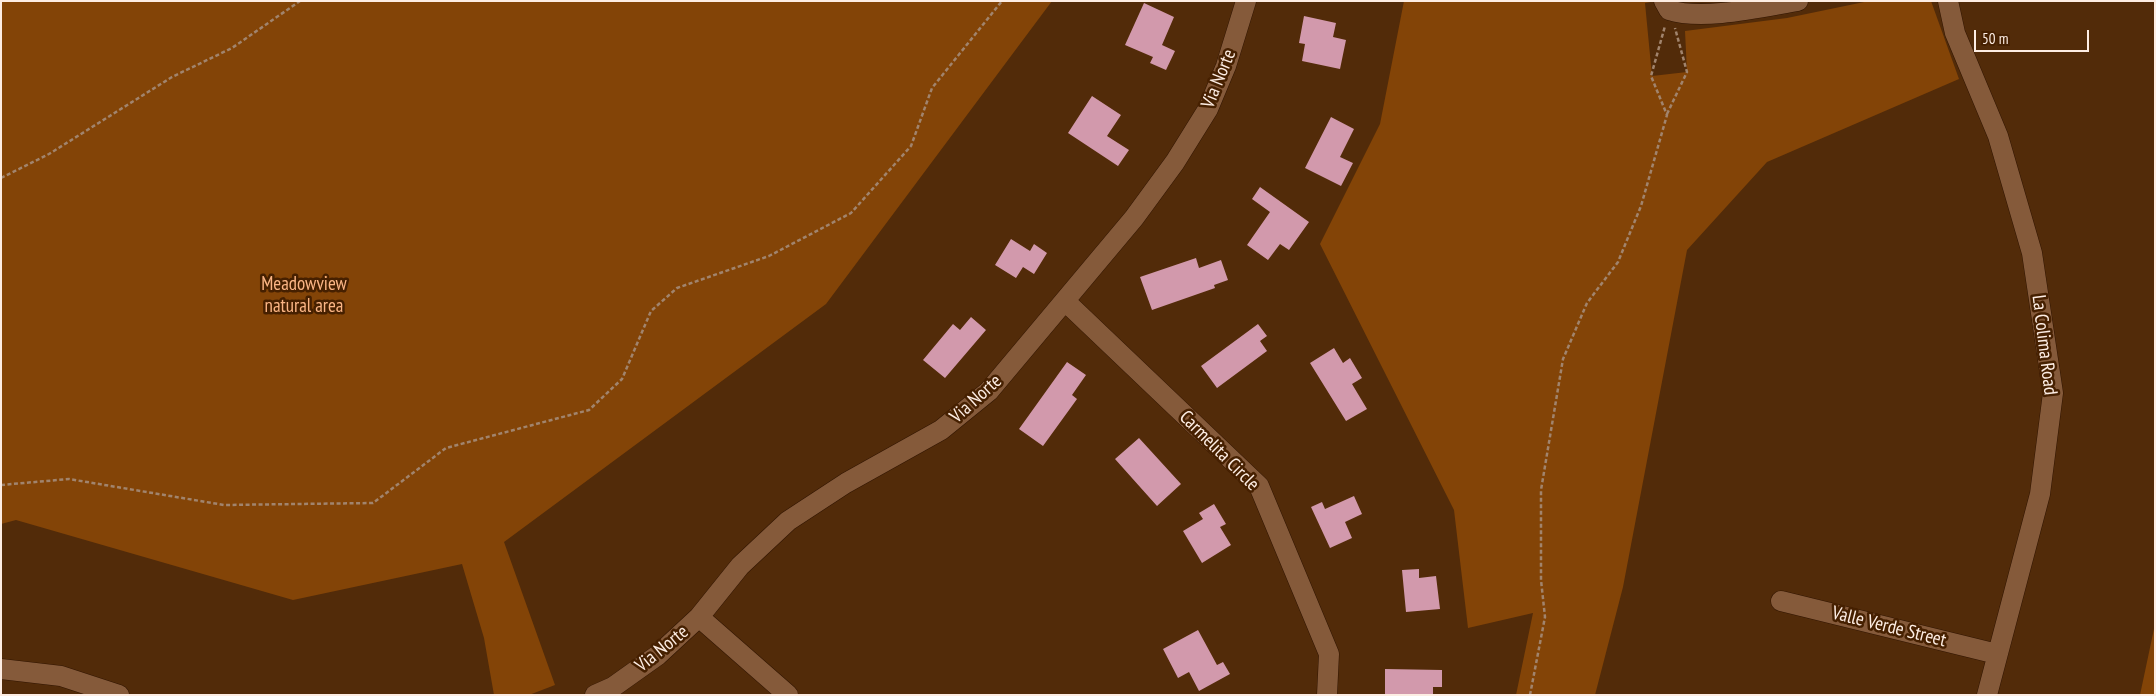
<!DOCTYPE html>
<html>
<head>
<meta charset="utf-8">
<style>
	body { margin:0 }
	#map { position:relative; width:2156px; height:696px; overflow:hidden; background:#522b09; font-family:"PT Sans Narrow",sans-serif }
	canvas { display:block }
	.frame { position:absolute; inset:0; border:2px solid #fdede3; pointer-events:none }
	.scale { position:absolute; left:1974px; top:30px; width:115px; height:22px; box-sizing:border-box; border:2px solid #fdede3; border-top:0; padding-left:6px; font-size:15px; line-height:18px; white-space:nowrap; color:#fdede3; -webkit-text-stroke:4px #462000; paint-order:stroke }
</style>
</head>
<body>
<div id="map">
<canvas width="2156" height="696"></canvas>
<div class="frame"></div>
<div class="scale">50 m</div>
</div>
<script>
const g = document.querySelector('canvas').getContext('2d');
g.lineJoin = 'round';
function paint(path, color) { g.fillStyle = color; g.fill(path, 'evenodd'); }
function stroke(path, color, width, dash) { g.strokeStyle = color; g.lineWidth = width; g.lineCap = dash ? 'butt' : 'round'; g.setLineDash(dash || []); g.stroke(path); }
function drawText(font, color, halo, rows, align = 'center') {
  g.font = font + ' "PT Sans Narrow",sans-serif'; g.lineWidth = 5; g.setLineDash([]); g.textBaseline = 'middle'; g.strokeStyle = halo; g.fillStyle = color; for (const [text, x, y, turn = 0] of rows) {
    g.save(); g.translate(x, y); g.rotate((+turn || 0) * Math.PI / 180); g.textAlign = isNaN(turn) ? turn : align; if (halo) g.strokeText(text, 0, 0); g.fillText(text, 0, 0); g.restore();
  }
}
const green = new Path2D(`
	M1,1h1051l-226,303 -322,238 51,143 -26,10h-35l-10,-57 -22,-74 -169,36 -277,-80 -15,4z
	M1404,1h252l-11,2 7,73 35,-4 -2,-41 102,-13 82,-17h62l28,78 -192,83 -80,88 -64,337 -28,108h-79l17,-82 -65,15 -14,-118 -134,-266 60,-120z
	M2155,624v71h-15z`);
const building = new Path2D(`
	M1144,3l30,14 -12,28 13,6 -9,19 -16,-7 3,-6 -28,-12z
	M1304,16l32,7 -3,14 13,3 -6,29 -38,-8 3,-17 -6,-1z
	M1092,96l29,19 -14,21 22,14 -11,16 -50,-33z
	M1331,117l23,12 -14,28 13,6 -12,23 -36,-18z
	M1260,187l49,35 -20,28 -9,-6 -12,16 -21,-15 23,-33 -18,-13z
	M1011,239l19,12 4,-7 13,9 -13,21 -11,-7 -7,11 -21,-13z
	M1196,258l3,10 22,-8 7,20 -14,5 1,3 -63,22 -12,-33z
	M971,317l15,13 -41,48 -22,-18 30,-36 7,6z
	M1258,324l9,12 -7,5 7,10 -50,37 -16,-22z
	M1334,348l9,15 7,-5 12,20 -10,6 15,25 -21,12 -36,-58z
	M1067,362l19,13 -14,20 5,4 -34,47 -24,-17z
	M1139,438l42,46 -24,22 -42,-47z
	M1354,496l8,18 -17,8 7,16 -22,10 -19,-41 11,-5 3,7z
	M1214,504l12,20 -6,3 11,18 -29,18 -19,-32 20,-12 -4,-6z
	M1419,569v9l17,-2 4,33 -34,3 -4,-42z
	M1198,630l19,35 6,-3 7,12 -31,17 -10,-19 -11,6 -15,-29z
	M1385,669l57,1v17h-9v8h-48z`);
const path = new Path2D(`
	M1667,114l20,-42 -12,-44
	M1,178l48,-24 123,-77 60,-29 68,-47
	M1,485l68,-6 155,26 149,-2 73,-55 143,-38 33,-31 29,-68 26,-23 92,-32 82,-43 60,-67 21,-58 70,-87
	M1530,695l15,-78 -4,-37v-90l22,-131 24,-56 31,-41 23,-56 26,-91 -16,-39 14,-50`);
const minor = new Path2D(`
	M1664,1l5,9c34,11 93,-3 129,-9
	M1948,1l7,32 43,103 34,117 21,140 -13,101 -53,201
	M1065,301l194,185 70,168 -2,41
	M1781,601l216,53
	M699,617l89,78
	M1,669l60,7 58,19
	M595,695l18,-8 45,-32 41,-38 41,-51 48,-45 58,-38 95,-53 48,-39 145,-173 41,-56 33,-53 18,-43 20,-65`);
const streetNames = [
	["Via Norte",1219,79,-68],
	["La Colima Road",2044,345,83],
	["Via Norte",976,399,-42],
	["Carmelita Circle",1219,451,45],
	["Valle Verde Street",1889,627,14],
	["Via Norte",662,649,-39]
];
const parkNames = [
	["Meadowview",304,285],
	["natural area",304,307]
];
paint(green, '#834407');
paint(building, '#d299ac');
stroke(minor, '#311500', 21);
stroke(path, '#a1846d', 2.5, [4, 2.5]);
stroke(minor, '#855a3a', 20);
drawText('19px', '#fdede3', '#462000', streetNames);
drawText('19px', '#fbb584', '#462000', parkNames);
</script>
</body>
</html>
